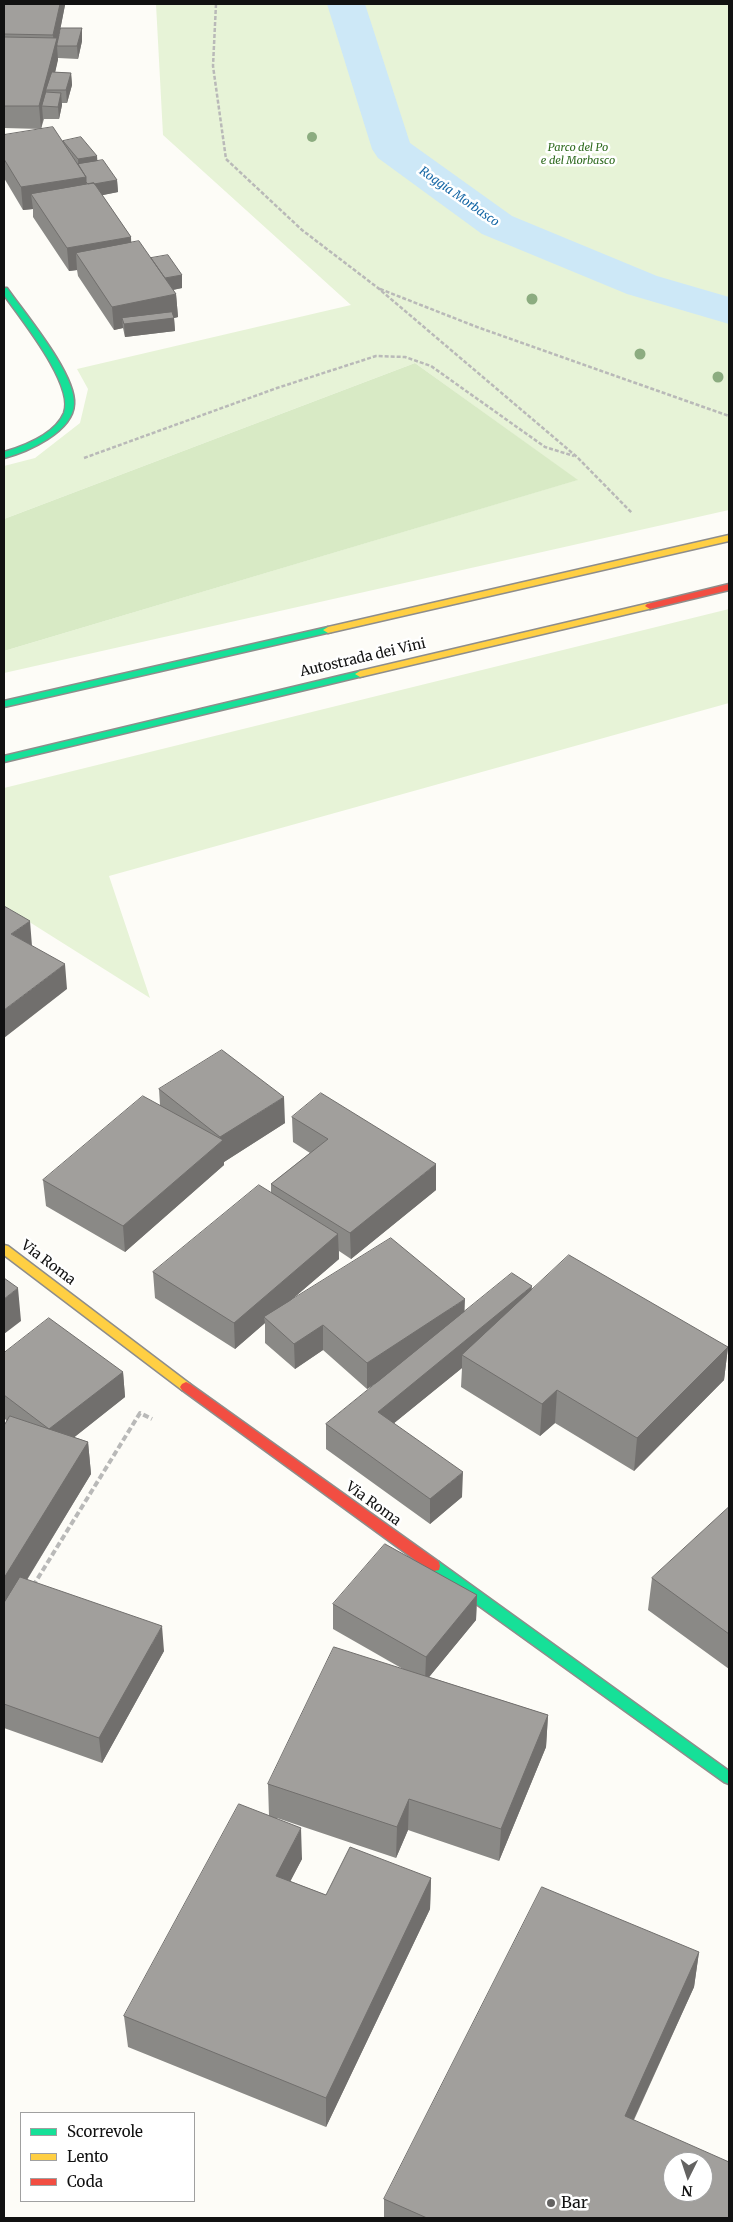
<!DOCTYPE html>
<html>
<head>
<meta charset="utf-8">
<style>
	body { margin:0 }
	#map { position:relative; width:733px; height:2222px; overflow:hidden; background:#fdfcf7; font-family:Merriweather,serif }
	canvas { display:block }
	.frame { position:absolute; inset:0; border:5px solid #111; pointer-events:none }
	.legend { position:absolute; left:20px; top:2112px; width:175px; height:90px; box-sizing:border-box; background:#fff; border:1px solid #a0a0a0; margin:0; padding:6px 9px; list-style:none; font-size:15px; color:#111 }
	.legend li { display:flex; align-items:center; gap:10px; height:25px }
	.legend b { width:25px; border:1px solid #a0a0a0 }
	.north { position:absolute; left:663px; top:2152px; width:50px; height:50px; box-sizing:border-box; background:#fff; border:1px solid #a0a0a0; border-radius:50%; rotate:184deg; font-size:14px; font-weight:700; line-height:20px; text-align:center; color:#111 }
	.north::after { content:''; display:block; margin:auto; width:18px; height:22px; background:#646362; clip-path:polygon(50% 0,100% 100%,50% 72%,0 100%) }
</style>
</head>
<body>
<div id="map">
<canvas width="733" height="2222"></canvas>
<div class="frame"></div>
<ul class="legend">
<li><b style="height:6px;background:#16e098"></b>Scorrevole</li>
<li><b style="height:6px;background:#ffcf43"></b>Lento</li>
<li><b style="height:6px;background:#f24e42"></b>Coda</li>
</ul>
<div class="north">N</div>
</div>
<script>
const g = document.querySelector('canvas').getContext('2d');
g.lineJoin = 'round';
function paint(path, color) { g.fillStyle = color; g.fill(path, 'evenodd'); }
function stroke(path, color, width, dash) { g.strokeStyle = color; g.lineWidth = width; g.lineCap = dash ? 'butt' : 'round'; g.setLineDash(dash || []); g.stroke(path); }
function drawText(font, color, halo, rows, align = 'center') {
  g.font = font + ' Merriweather,serif'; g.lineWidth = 5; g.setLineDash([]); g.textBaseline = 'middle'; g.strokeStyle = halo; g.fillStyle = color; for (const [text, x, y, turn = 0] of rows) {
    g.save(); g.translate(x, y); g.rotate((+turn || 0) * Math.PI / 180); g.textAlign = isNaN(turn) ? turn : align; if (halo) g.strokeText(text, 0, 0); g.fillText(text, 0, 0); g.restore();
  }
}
const green = new Path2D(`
	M156,4h573v506l-725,163v-22l573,-171 -162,-117 -411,156v-53l31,-8 45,-35 8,-34 -11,-20 274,-64 -188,-170z
	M729,609v94l-620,173 41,122 -146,-92v-118z`);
const forest = new Path2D(`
	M415,363l163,117 -574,171v-132z`);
const canal = new Path2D(`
	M327,4h38l45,139 102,73 145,60 72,21v27l-102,-30 -145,-60 -104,-76 -6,-9z`);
const pathFar1 = new Path2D(`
	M216,4l-3,62 13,93 76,71 76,58 199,169 55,56
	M380,289l97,38 252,89
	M84,458l193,-70 99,-32 29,1 26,9 114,81 29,9`);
const path = new Path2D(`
	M33,1586l107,-173 12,6`);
const fast = new Path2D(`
	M4,288h3c18,26 69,86 67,116 -1,28 -47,48 -70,54v-6c20,-6 51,-18 60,-39 11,-28 -44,-95 -60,-118z
	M328,627l5,3 -2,2 -327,75v-6z
	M360,671l5,3 -2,2 -359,86v-6z
	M434,1561l5,1 290,209v13l-5,-2 -295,-212 -1,-4 1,-4z`);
const slow = new Path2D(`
	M729,535v6l-401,92 -5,-3 5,-3z
	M650,603l5,3 -2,2 -293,69 -5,-3 5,-3z
	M4,1245l4,1 182,138 2,3 -2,3h-8l-178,-135z`);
const jam = new Path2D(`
	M729,584v6l-79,19 -5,-3 2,-2z
	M186,1382l4,2 249,178 1,4 -1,4 -5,1 -5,-1 -247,-180 -2,-3 2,-3z`);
const trees = [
	[312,137,5],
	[532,299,5.5],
	[640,354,5.5],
	[718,377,5.5]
];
const wall = new Path2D(`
	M4,4l61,1 -6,30 23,-7v13l-4,18 -20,-1 -3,14 16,1 1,12 -5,18h-5v2l-3,14h-15l-3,10 -37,-1z
	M4,135l59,6 34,15v5l20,19 1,12 -16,3 29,42v5l20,16 31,17v13l-9,2 3,4 2,23 -4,1 1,13 -50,6 -2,-9 -9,2 -36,-54 -1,-6 -8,1 -36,-54v-8l-10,1 -19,-32z
	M159,1089l126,34 -61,39v3l-99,87 -79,-46 -3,-26 117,-75z
	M292,1117l144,73 -85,69 -12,-8v8l-49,42 175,10 67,-21 196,57 -4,33 -90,91 -79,-48 -15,13 -79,-49 1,-19 -68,55 68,74 -32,27 -104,-75v-25l52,-42 -11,7 -44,-39 -28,19 -30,-26v-20l-30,26 -80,-51 -2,-26 118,-79v-9l39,-31 -17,-11z
	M4,1353l119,19 2,25 -51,40 14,5 3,32 -64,106 137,71 -62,112 -98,-35v-302l3,-5 -3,-3z
	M729,1507v162l-81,-59 4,-32z
	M477,1595l-1,25 -47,57 119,38 -2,32 -47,114 -91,-31 -12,28 -119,-40 25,41 -12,22 36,14 105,-17 -1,31 -104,218 -198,-80 -4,-31 145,-200 -1,-32 135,-115 -70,-40v-25z
	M699,1952l-5,35 -60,133 95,98h-345v-19z`);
const shadedWall = new Path2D(`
	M60,4h5v1l-8,41 1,14 -7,30h-5l1,12 -5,4 1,13 -2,10 -2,-23 15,-59 -1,-12z
	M82,28v13l-4,18 -1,-13z
	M71,73l1,12 -5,18 -1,-13z
	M61,93l1,12 -3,14 -1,-12z
	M97,156l1,12 -19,4 -1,-13z
	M86,177l1,22 -56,-5 2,15 -10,1 -2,-23z
	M117,180l1,12 -29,6 -1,-13z
	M131,237l1,23 -56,-7 1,17 -8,1 -2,-23z
	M182,275v13l-20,4v-13z
	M176,294l2,23 -4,1 1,13 -50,6 -1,-13 -2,-6 1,10 -9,2 -2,-23z
	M30,921l2,25 -21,-12z
	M65,964l2,25 -63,49v-28z
	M284,1097l1,26 -61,39v3l-99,87 -2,-26 98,-84 -1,-5z
	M436,1164v26l-85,69 -1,-26z
	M338,1234l1,25 -71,61 -4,-3 1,6 -30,26 -1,-26z
	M532,1286l-2,25 -68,44v13l-85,69 1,-25z
	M18,1288l3,33 -17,13v-35z
	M465,1299l-1,26 -97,64v-26z
	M323,1325v25l-28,19 -1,-25z
	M728,1347l-4,33 -90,91 3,-33z
	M123,1372l2,25 -73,58 -3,-26z
	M557,1390l-2,33 -15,13 2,-32z
	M88,1442l3,32 -87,143v-39z
	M463,1472l-1,25 -32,27v-25z
	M477,1595l-1,25 -51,62 1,-25z
	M162,1626l2,25 -62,112 -3,-25z
	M548,1715l-2,32 -47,114 2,-32z
	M409,1799l-1,31 -12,28 1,-31z
	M301,1828l1,31 -25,48 -1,-31z
	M431,1878l-1,31 -104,218v-29z
	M699,1952l-5,35 -74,162 5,-33z`);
const building = new Path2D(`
	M4,4h56l-7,31 -49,-1z
	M61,28h21l-5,18h-20v-2z
	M4,37l53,1 -18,68h-35z
	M52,72l19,1 -5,17h-20z
	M46,92l15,1 -3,14 -16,-1z
	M53,127l33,50 -65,10 -17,-28v-24z
	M81,137l16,19 -19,3 -15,-18z
	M103,160l14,20 -23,4v-1l-6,1 -2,-2v-5l-8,-13z
	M94,183l37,54 -64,11 -36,-54z
	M139,241l37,53 -64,13 -36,-54z
	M168,255l14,20 -17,3 -14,-20z
	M172,312l2,6 -50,6 -2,-6z
	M4,906l26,15 -19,13 54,30 -61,46z
	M222,1050l62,47 -64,40 -61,-48z
	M321,1093l115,71 -86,69 -79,-49 57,-45 -36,-22z
	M143,1096l80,44 -100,86 -80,-46z
	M259,1185l79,49 -104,89 -81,-51z
	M391,1238l74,61 -98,64 -44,-38 -29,19 -30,-27z
	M569,1255l159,92 -91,91 -80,-48 -15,14 -80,-49z
	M512,1273l20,13 -154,126 85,60 -33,27 -104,-75z
	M4,1278l14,10 -14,11z
	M49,1318l74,54 -74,57 -45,-34v-42z
	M10,1416l78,26 -84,136v-152z
	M729,1507v127l-77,-56z
	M385,1544l92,51 -51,62 -93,-53z
	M20,1577l142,49 -63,112 -95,-34v-101z
	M334,1647l214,68 -47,114 -92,-30 -12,28 -129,-43z
	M239,1804l62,24 -25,48 50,19 24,-48 81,31 -105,220 -202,-82z
	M542,1887l157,65 -74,164 104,46v56h-302l-43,-19zM673,2162h30v30h-30z`);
const markers = [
	[551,2203,5,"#646362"]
];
const farParknames = [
	["Parco del Po",578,148],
	["e del Morbasco",578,161]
];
const farWaternames = [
	["Roggia Morbasco",459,197,35]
];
const streetNames = [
	["Autostrada dei Vini",363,658,-13],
	["Via Roma",48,1263,37],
	["Via Roma",373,1504,36]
];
const nearPoinames = [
	["Bar",561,2203]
];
paint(green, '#e7f3d7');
paint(forest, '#d8eac5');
paint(canal, '#cde8f7');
stroke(fast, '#8e8d8b', 3);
stroke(slow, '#8e8d8b', 3);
stroke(jam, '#8e8d8b', 3);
stroke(pathFar1, '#b9b9b8', 2.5, [4, 2]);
stroke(path, '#b9b9b8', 4, [6, 3]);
paint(fast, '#16e098');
paint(slow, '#ffcf43');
paint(jam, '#f24e42');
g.fillStyle = '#8cac80';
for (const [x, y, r] of trees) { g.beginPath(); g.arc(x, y, r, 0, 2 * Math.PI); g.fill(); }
paint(wall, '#8a8986');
paint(shadedWall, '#716f6d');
paint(building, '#a19f9c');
stroke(building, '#716f6d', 1);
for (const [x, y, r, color] of markers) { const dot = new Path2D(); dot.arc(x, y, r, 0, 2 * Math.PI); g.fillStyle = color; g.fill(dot); stroke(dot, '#fff', 2); }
drawText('italic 11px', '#2f6b1f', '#fff', farParknames);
drawText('italic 12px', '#1768a6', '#fff', farWaternames);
drawText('14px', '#111', '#fff', streetNames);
drawText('16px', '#111', '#fff', nearPoinames, 'left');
</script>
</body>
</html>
